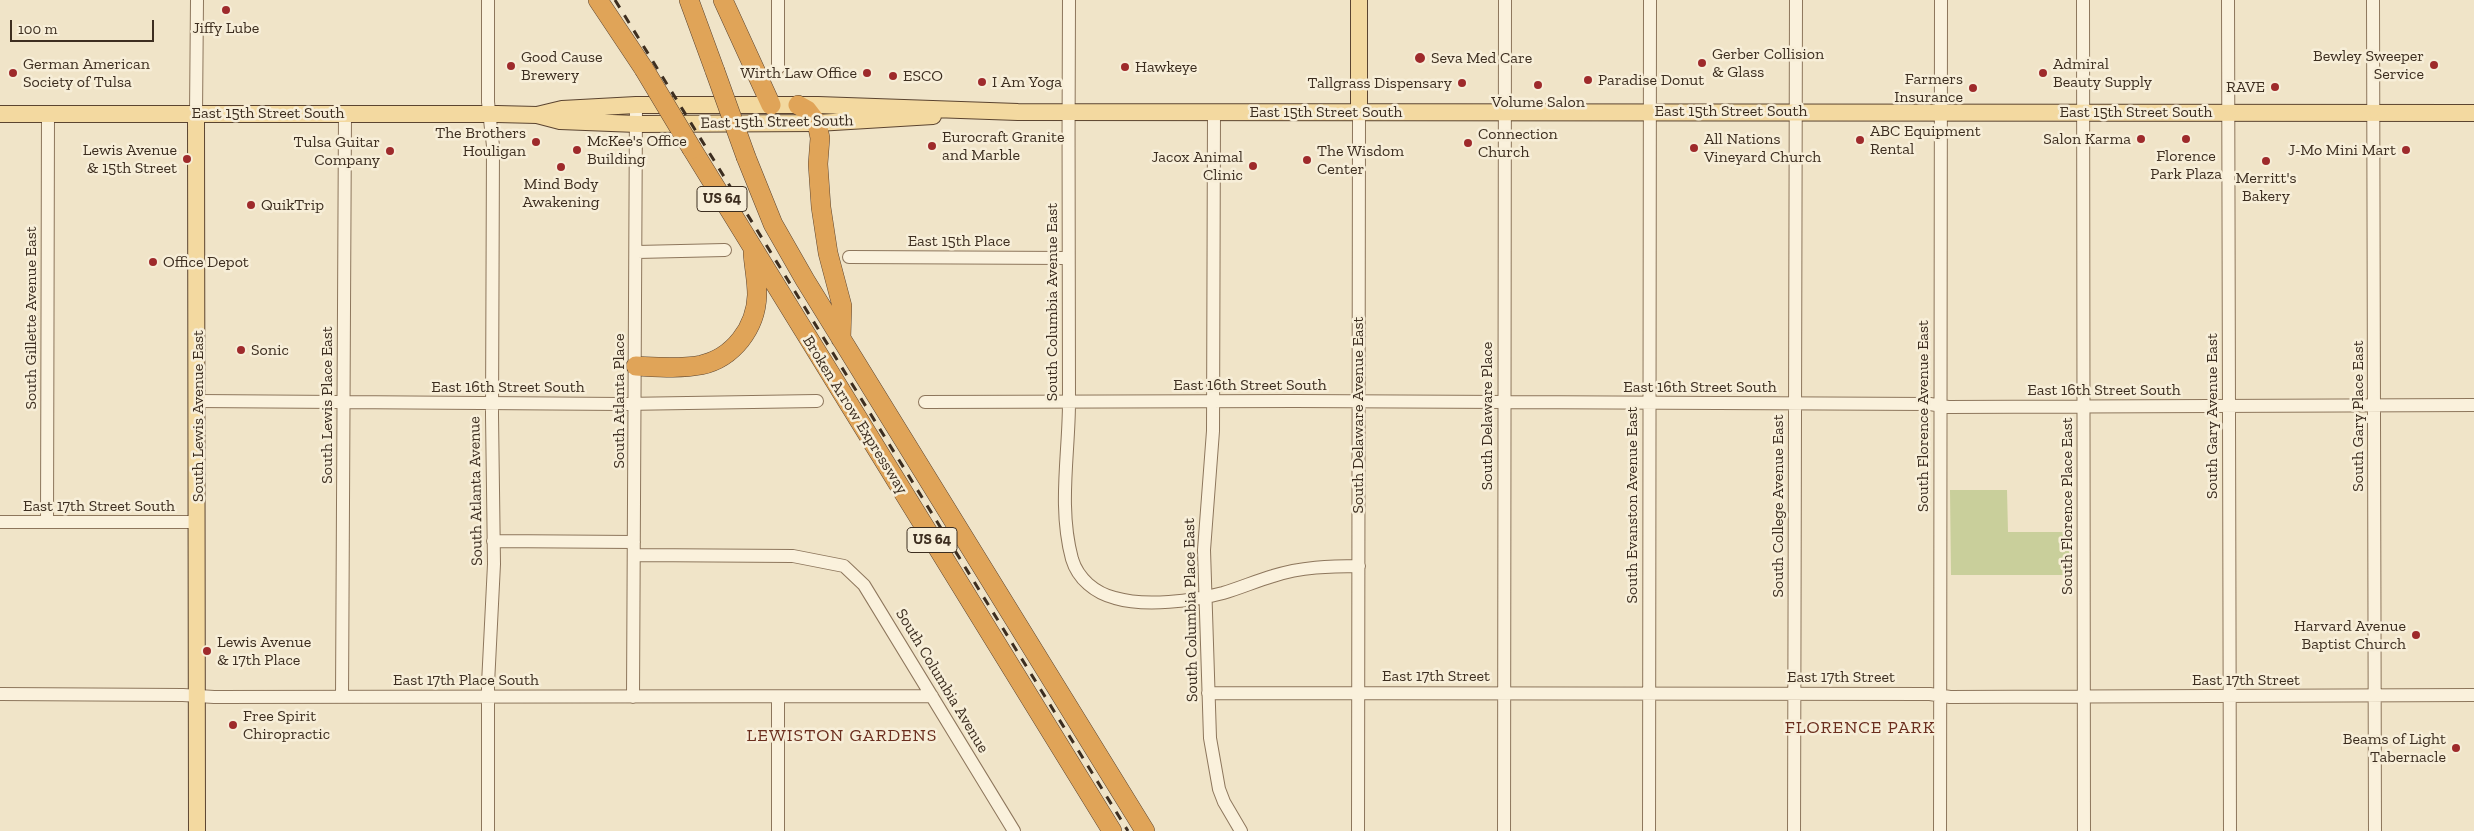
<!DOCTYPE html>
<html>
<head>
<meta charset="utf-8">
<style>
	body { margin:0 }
	#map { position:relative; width:2474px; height:831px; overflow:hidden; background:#f0e4c8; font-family:"Zilla Slab",serif }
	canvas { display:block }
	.scale { position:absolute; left:10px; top:20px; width:144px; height:22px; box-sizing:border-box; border:2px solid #3d2e20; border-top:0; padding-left:6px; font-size:15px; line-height:18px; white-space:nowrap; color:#3d2e20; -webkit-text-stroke:4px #f7eed8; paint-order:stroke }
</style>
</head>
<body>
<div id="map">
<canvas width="2474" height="831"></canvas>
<div class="scale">100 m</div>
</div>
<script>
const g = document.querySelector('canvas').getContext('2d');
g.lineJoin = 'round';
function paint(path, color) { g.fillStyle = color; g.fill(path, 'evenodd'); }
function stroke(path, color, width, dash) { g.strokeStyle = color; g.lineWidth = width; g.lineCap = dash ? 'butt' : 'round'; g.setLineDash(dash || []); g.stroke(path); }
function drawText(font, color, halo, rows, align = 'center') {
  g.font = font + ' "Zilla Slab",serif'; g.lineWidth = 5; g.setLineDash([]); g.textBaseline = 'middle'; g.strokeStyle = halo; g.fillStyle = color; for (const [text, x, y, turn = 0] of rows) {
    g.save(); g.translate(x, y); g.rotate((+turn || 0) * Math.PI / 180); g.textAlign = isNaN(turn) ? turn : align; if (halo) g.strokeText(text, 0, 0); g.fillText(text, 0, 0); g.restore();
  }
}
const green = new Path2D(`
	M1950,490h57l1,42h65v43h-122z`);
const minor = new Path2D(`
	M778,0v68
	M1069,0c-1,134 0,268 0,402 0,52 -11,105 3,157 6,20 23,34 43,39 30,9 78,3 108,-5 17,-5 33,-12 50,-17 28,-9 57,-10 86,-10
	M2083,0l1,831
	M2228,0l2,831
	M2373,0l2,831
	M1214,111l-1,320 -9,119 6,188 9,51 5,13 17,29
	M196,114l1,-114
	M637,252l88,-2
	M849,257l219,1
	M198,401l425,3 194,-3
	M925,402l370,-1 635,3 18,3 526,-2
	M0,522h198
	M47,522l1,-408
	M493,541l141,1
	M634,555l159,1 51,10 20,19 150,246
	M1208,693l722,1 20,3 524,-2
	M0,694l183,1 31,2 718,-1
	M342,697l3,-584
	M633,697l3,-592
	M778,697v134
	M488,831v-147l6,-120 -2,-149 1,-269 -5,-44v-102
	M1358,831l1,-719
	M1504,831l1,-831
	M1649,831l1,-831
	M1794,831l2,-831
	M1940,831l1,-831`);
const major = new Path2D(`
	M1359,0v112
	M0,114h497l40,1 23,6 77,3 180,-1 116,-7
	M196,114l1,717
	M537,115l25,-6 74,-4h182l200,7 1456,1`);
const highway = new Path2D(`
	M598,0l46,69
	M689,0l26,71
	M723,0l48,105
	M798,105l9,5 10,13 3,15 -2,26 3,43 7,46 14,53 -1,33
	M692,149l420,682
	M746,157l27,67 32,56 340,551
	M636,366c21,1 44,3 65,-1 32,-7 55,-37 56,-70 0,-14 -3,-28 -4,-42`);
const rail = new Path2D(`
	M615,0l513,831`);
const highwayBridge = new Path2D(`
	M644,69l48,80
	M715,71l31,86`);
const markers = [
	[226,10,5,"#9e2a2b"],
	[1420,58,6,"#9e2a2b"],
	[1702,63,5,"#9e2a2b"],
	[2434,65,5,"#9e2a2b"],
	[511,66,5,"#9e2a2b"],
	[1125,67,5,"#9e2a2b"],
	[13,73,5,"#9e2a2b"],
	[867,73,5,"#9e2a2b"],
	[2043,73,5,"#9e2a2b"],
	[893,76,5,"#9e2a2b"],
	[1588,80,5,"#9e2a2b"],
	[982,82,5,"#9e2a2b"],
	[1462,83,5,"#9e2a2b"],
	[1538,85,5,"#9e2a2b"],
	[2275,87,5,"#9e2a2b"],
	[1973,88,5,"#9e2a2b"],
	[2141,139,5,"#9e2a2b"],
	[2186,139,5,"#9e2a2b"],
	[1860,140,5,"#9e2a2b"],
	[536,142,5,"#9e2a2b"],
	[1468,143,5,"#9e2a2b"],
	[932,146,5,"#9e2a2b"],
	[1694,148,5,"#9e2a2b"],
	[577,150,5,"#9e2a2b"],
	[2406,150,5,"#9e2a2b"],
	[390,151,5,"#9e2a2b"],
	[187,159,5,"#9e2a2b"],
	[1307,160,5,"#9e2a2b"],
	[2266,161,5,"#9e2a2b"],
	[1253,166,5,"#9e2a2b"],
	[561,167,5,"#9e2a2b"],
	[251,205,5,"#9e2a2b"],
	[153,262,5,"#9e2a2b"],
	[241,350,5,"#9e2a2b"],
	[2416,635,5,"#9e2a2b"],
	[207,651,5,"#9e2a2b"],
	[233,725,5,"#9e2a2b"],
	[2456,748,5,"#9e2a2b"]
];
const shields = [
	[722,199,50],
	[932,540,50]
];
const shieldNames = [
	["US 64",722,199],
	["US 64",932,540]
];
const poiNames = [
	["Jiffy Lube",226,28,"center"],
	["Gerber Collision",1712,54],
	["& Glass",1712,72],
	["Bewley Sweeper",2424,56,"right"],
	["Service",2424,74,"right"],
	["Good Cause",521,57],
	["Brewery",521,75],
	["Seva Med Care",1431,58],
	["German American",23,64],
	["Society of Tulsa",23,82],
	["Admiral",2053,64],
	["Beauty Supply",2053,82],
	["Hawkeye",1135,67],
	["Wirth Law Office",857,73,"right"],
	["ESCO",903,76],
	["Farmers",1963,79,"right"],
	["Insurance",1963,97,"right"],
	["Paradise Donut",1598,80],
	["I Am Yoga",992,82],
	["Tallgrass Dispensary",1452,83,"right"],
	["RAVE",2265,87,"right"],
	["Volume Salon",1538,102,"center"],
	["ABC Equipment",1870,131],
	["Rental",1870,149],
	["The Brothers",526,133,"right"],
	["Houligan",526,151,"right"],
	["Connection",1478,134],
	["Church",1478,152],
	["Eurocraft Granite",942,137],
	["and Marble",942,155],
	["All Nations",1704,139],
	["Vineyard Church",1704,157],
	["Salon Karma",2131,139,"right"],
	["McKee's Office",587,141],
	["Building",587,159],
	["Tulsa Guitar",380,142,"right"],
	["Company",380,160,"right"],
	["Lewis Avenue",177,150,"right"],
	["& 15th Street",177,168,"right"],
	["J-Mo Mini Mart",2396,150,"right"],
	["The Wisdom",1317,151],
	["Center",1317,169],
	["Florence",2186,156,"center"],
	["Park Plaza",2186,174,"center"],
	["Jacox Animal",1243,157,"right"],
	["Clinic",1243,175,"right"],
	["Merritt's",2266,178,"center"],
	["Bakery",2266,196,"center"],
	["Mind Body",561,184,"center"],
	["Awakening",561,202,"center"],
	["QuikTrip",261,205],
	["Office Depot",163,262],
	["Sonic",251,350],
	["Harvard Avenue",2406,626,"right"],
	["Baptist Church",2406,644,"right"],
	["Lewis Avenue",217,642],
	["& 17th Place",217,660],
	["Free Spirit",243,716],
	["Chiropractic",243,734],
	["Beams of Light",2446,739,"right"],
	["Tabernacle",2446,757,"right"]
];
const streetNames = [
	["East 15th Street South",1731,111],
	["East 15th Street South",1326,112],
	["East 15th Street South",2136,112],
	["East 15th Street South",268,113],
	["East 15th Street South",777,122,-1],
	["East 15th Place",959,241],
	["South Columbia Avenue East",1052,302,-90],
	["South Gillette Avenue East",31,318,-90],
	["East 16th Street South",1250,385],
	["East 16th Street South",508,387],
	["East 16th Street South",1700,387],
	["East 16th Street South",2104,390],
	["South Atlanta Place",619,401,-90],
	["South Lewis Place East",327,405,-90],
	["Broken Arrow Expressway",855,415,58],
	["South Delaware Avenue East",1358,415,-90],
	["South Lewis Avenue East",198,416,-90],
	["South Delaware Place",1487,416,-90],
	["South Florence Avenue East",1923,416,-90],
	["South Gary Avenue East",2212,416,-90],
	["South Gary Place East",2358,416,-90],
	["South Atlanta Avenue",476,491,-91],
	["South Evanston Avenue East",1632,505,-90],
	["East 17th Street South",99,506],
	["South College Avenue East",1778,506,-90],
	["South Florence Place East",2067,506,-90],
	["South Columbia Place East",1191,610,-91],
	["East 17th Street",1436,676],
	["East 17th Street",1841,677],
	["East 17th Place South",466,680],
	["East 17th Street",2246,680],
	["South Columbia Avenue",942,681,59]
];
const neighbourhoodNames = [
	["FLORENCE PARK",1860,728],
	["LEWISTON GARDENS",842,736]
];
paint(green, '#c9cf9b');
stroke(minor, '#8d765c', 14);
stroke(major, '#5b4430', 18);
stroke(highway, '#5b4430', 20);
stroke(minor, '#faf1dc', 12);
stroke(major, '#f3d9a0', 16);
stroke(highway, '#e0a458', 19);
stroke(rail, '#3d2e20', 3, [9, 9]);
stroke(highwayBridge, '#5b4430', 20, []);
stroke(highwayBridge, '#e0a458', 19);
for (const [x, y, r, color] of markers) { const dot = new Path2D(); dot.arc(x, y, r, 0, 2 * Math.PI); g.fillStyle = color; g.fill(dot); stroke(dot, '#f7eed8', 2); }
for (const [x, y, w] of shields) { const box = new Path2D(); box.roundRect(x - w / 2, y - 12.5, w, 25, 4); g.fillStyle = '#f7eed8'; g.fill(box); stroke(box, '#3d2e20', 1); }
drawText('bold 15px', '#3d2e20', null, shieldNames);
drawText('16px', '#3d2e20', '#f7eed8', poiNames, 'left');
drawText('16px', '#3d2e20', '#f7eed8', streetNames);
g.letterSpacing = '1px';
drawText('18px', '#6b2e1e', '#f7eed8', neighbourhoodNames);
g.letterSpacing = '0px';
</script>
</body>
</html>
